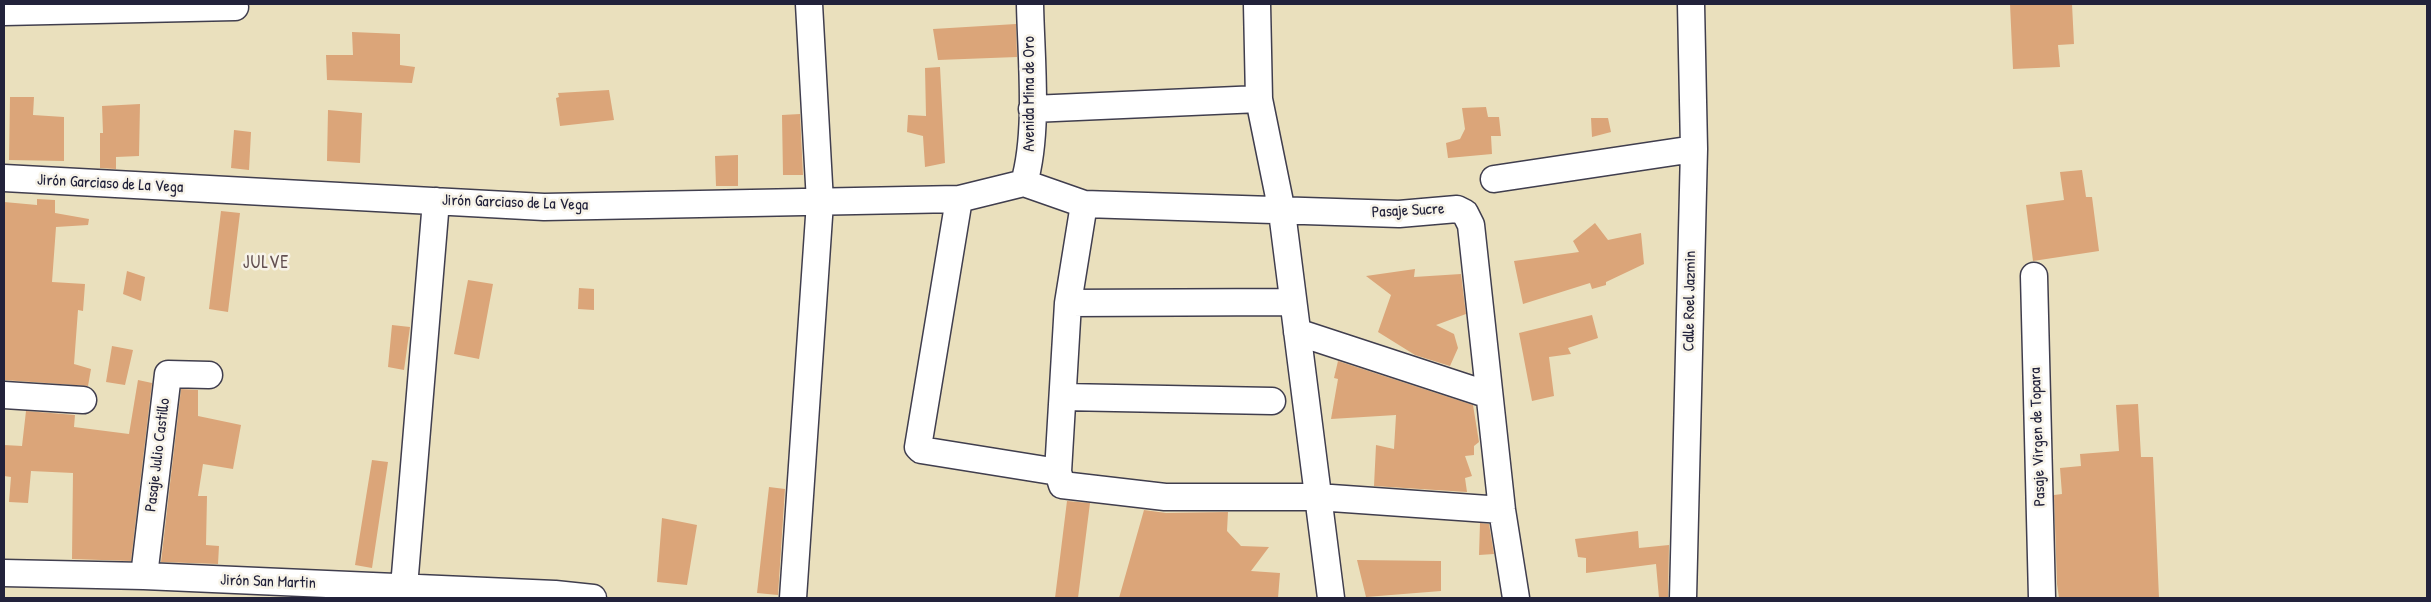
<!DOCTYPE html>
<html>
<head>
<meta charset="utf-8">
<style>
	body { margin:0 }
	#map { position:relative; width:2431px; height:602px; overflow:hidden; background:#eae0bd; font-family:"Patrick Hand",sans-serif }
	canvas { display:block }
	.frame { position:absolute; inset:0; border:5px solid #22223b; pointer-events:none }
</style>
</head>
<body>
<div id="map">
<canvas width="2431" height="602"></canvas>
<div class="frame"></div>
</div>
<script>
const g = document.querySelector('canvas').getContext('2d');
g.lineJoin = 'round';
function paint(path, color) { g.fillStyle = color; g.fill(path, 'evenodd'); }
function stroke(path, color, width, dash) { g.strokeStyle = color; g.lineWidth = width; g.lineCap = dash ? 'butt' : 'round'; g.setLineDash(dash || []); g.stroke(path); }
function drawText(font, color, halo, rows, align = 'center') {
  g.font = font + ' "Patrick Hand",sans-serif'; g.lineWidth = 5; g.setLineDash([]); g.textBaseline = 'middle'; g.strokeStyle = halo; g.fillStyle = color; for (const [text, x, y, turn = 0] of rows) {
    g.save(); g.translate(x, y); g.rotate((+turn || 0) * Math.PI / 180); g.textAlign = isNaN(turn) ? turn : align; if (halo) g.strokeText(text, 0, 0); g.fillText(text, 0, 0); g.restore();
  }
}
const building = new Path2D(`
	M2010,4h62l2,40 -16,1 2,22 -47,2z
	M1016,24l1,33 -79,3 -5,-31z
	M352,32l48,2v31l15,2 -3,16 -85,-3 -1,-25h27z
	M940,67l5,96 -20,4 -2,-31 -16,-4 1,-17 18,1 -1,-48z
	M609,90l5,30 -54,6 -4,-28 3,-1 -1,-4z
	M10,97h24l-1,18 31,2v44l-55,-1z
	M140,104l-1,52 -23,1v12l-16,-1v-35h3l-1,-27z
	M1486,107l2,10h11l2,19h-10l1,18 -44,4 -2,-15 14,-4 5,-10 -3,-21z
	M328,110l34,3 -2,50 -33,-2z
	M800,114l3,61h-20l-1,-60z
	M1591,118h17l3,14 -19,5z
	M234,130l17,2 -2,38 -18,-2z
	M738,155v31h-22l-1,-30z
	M2082,170l4,27h6l7,54 -66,10 -7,-56 38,-5 -4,-28z
	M37,199l18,1v13l34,6 -1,6 -32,2 -4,55 33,2 -2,27 -5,-1 -4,54 17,5 -3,17 -84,-6v-178l33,3z
	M221,211l19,2 -12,99 -19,-3z
	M1595,223l13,17 33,-7 3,31 -38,18v3l-14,4 -2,-6 -67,21 -9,-43 65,-9 -6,-11z
	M1415,269l-1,8 47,-3 5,40 -30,11 18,9 4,14 -8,18 -35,-11 -37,-23 13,-37 -25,-19z
	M127,271l18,6 -4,24 -18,-7z
	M468,280l25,4 -14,75 -25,-5z
	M579,288l15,1v21l-16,-1z
	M1592,315l6,23 -30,10 3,6 -22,3 5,39 -22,5 -13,-68z
	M392,325l18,2 -6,43 -16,-3z
	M112,346l21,4 -8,35 -19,-3z
	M1338,361l135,44 6,37 -5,4v9l-9,1 7,20 -7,2 2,14 -93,-6 2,-41 18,4 2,-34 -65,4 7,-40 -4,-1z
	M138,380l14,3 -21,178 -59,-2 1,-86 -42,-2 -3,32 -19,-1 2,-25 -7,-1v-31l18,1 4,-35 49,4 -1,12 55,7z
	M181,389l17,1v26l43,9 -8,44 -30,-5 -5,32h9l-1,49 13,1 -1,18 -57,-2z
	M2138,404l3,53h12l6,141h-100l-2,-14 -3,-89 8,-1 -2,-26 21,-2 -1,-12 39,-3 -3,-46z
	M372,460l16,2 -16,106 -17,-3z
	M769,487l16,2 -7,106 -21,-2z
	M1067,501l23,2 -12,95h-23z
	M1144,510l22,3 62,-1 -1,19 14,15 28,1 -18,24 29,2 -2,25h-159z
	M662,518l35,7 -10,60 -30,-3z
	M1480,523l9,1 5,30 -15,1z
	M1638,531l1,17 30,-3 -1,53h-9l-3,-34 -70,9v-15l-8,-1 -3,-18z
	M1357,560l84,1v30l-75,6z`);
const minor = new Path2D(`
	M1257,4l2,95 23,113 49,386
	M4,12l231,-5
	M1032,109l227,-10
	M4,178l540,29 415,-8 65,-16
	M1494,179l200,-30
	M1024,183l60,21 315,10 58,-5 8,4 6,12 31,285 14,88
	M1024,183c15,-51 7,-125 6,-179
	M959,199l-41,248 3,3 137,22
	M1084,204l-16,99 -10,169 4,13 103,12h152l185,13
	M2034,276l8,322
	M1068,303l225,-1
	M1297,332l192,63
	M4,395l79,5
	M1063,397l209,4
	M4,573l140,3 411,18 38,4
	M144,576l24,-202 41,1
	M404,587l32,-386
	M793,598l27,-396 -11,-198
	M1683,598l11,-449 -3,-145`);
const streetNames = [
	["Avenida Mina de Oro",1030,94,-90],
	["Jirón Garciaso de La Vega",110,184,3],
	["Jirón Garciaso de La Vega",515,203,2],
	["Pasaje Sucre",1408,211,-3],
	["Calle Roel Jazmin",1690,301,-89],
	["Pasaje Virgen de Topara",2038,437,-92],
	["Pasaje Julio Castillo",158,455,-83],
	["Jirón San Martin",268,582,2]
];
const neighbourhoodNames = [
	["JULVE",266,263]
];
paint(building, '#dba579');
stroke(minor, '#403e4e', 29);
stroke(minor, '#fff', 26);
drawText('16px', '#22223b', '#f7f3e8', streetNames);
g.letterSpacing = '1px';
drawText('18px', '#635051', '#f7f3e8', neighbourhoodNames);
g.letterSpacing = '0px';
</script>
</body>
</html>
